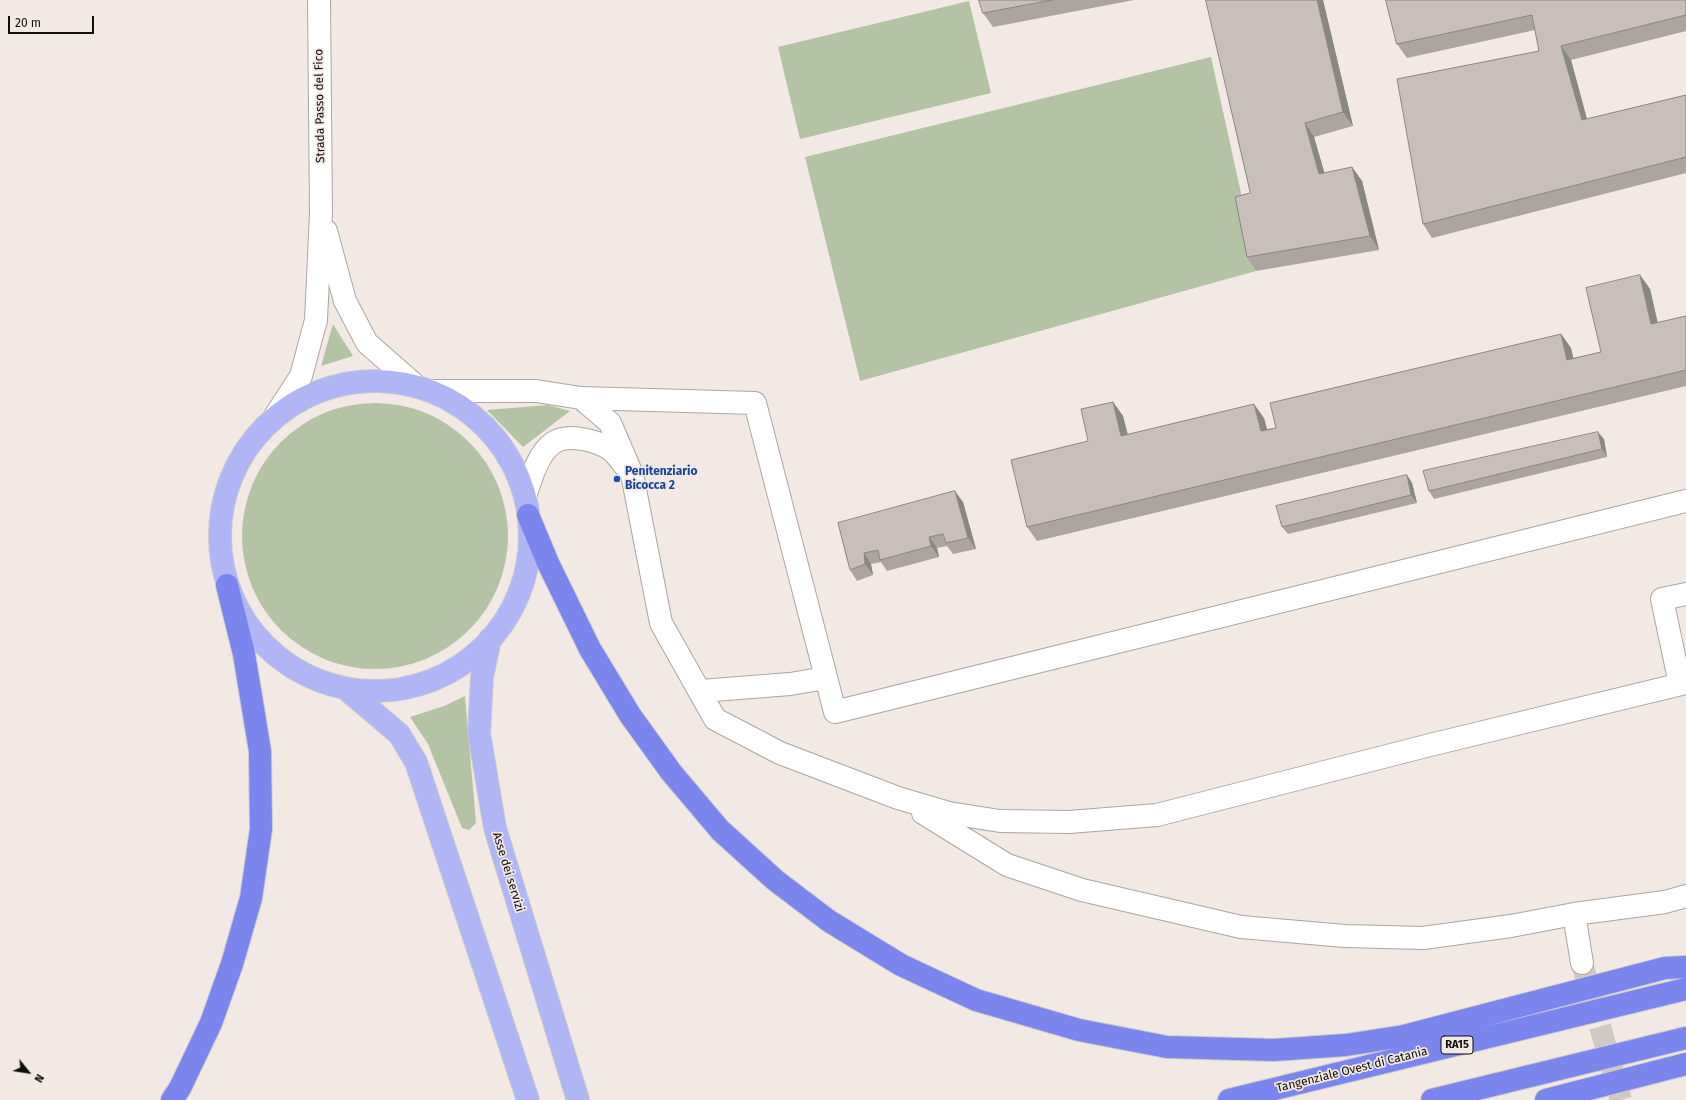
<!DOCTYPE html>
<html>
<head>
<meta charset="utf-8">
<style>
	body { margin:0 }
	#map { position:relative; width:1686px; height:1100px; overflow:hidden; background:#f2e9e4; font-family:"Fira Sans",sans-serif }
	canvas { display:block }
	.north { position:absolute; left:8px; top:1052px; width:40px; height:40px; -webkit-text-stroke:3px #f2e9e4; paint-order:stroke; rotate:120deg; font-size:11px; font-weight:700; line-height:16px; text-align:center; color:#100d0c }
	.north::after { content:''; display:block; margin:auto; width:14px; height:18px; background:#100d0c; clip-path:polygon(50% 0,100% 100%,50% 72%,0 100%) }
	.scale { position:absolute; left:8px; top:16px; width:86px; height:18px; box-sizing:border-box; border:2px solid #100d0c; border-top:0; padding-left:5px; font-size:12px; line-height:14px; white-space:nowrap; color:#100d0c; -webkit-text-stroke:3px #f2e9e4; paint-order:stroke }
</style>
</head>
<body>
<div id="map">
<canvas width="1686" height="1100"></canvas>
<div class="north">N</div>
<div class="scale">20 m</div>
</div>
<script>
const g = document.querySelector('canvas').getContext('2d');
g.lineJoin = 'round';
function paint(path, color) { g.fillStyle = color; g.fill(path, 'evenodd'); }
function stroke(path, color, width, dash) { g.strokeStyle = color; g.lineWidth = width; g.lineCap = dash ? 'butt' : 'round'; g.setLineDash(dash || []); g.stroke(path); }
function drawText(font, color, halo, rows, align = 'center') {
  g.font = font + ' "Fira Sans",sans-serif'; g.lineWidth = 3.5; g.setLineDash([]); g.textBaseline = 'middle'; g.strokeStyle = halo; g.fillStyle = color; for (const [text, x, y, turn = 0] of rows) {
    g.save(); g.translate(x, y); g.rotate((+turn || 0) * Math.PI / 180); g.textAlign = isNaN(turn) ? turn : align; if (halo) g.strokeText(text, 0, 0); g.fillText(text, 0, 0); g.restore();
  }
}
const green = new Path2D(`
	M969,1l22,92 -191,46 -22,-92z
	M1211,57l34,154 11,60 -396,110 -55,-224z
	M333,324l20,32 -32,10z
	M242 536a133 133 0 1 1 266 0a133 133 0 1 1-266 0Z
	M548,405l22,6 -47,36 -36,-37z
	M465,696l11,127 -7,7 -7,-2 -34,-84 -18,-27 34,-11z`);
const minorTunnel = new Path2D(`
	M1582,963l39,137`);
const minor = new Path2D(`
	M326,231l19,70 22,42 48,42
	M431,391h105l45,7 29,25 22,51 29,149 54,96 65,34 118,45 51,15 51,8 69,1 88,-7 273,-70 256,-62
	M581,398l174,5 80,309 851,-211
	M275,416l26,-40 15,-56 5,-107 -2,-213
	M525,497c5,-16 13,-44 28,-54 14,-10 44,-3 58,7 5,4 10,11 14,16
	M1680,684l-18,-85 24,-5
	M701,691l89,-7 36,-6
	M923,813l84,52 75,25 159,37 104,9 78,2 88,-12 63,-12 91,-12 21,-6
	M1574,914l8,49`);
const major = new Path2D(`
	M220 536a155 155 0 1 1 310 0a155 155 0 1 1-310 0Z
	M490,639l-8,38 -3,56 16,95 83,272
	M345,688l54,46 17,28 112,338`);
const highway = new Path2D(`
	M528,515l20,48 42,86 40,66 41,57 49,58 55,50 54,41 72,44 75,35 103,30 88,17 107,3 72,-5 58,-9 261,-68 21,-1
	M172,1100l8,-12 31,-65 21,-59 19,-66 10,-69 -1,-78 -16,-97 -17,-69
	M1229,1100l457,-111
	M1432,1100l254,-62
	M1546,1100l140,-36`);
const wall = new Path2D(`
	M979,0h155l-141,27 -10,-14z
	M1323,0l30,126 -39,11 10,36 28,-6 10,14 17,69 -123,21 -9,-14 3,-64z
	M1386,0h300v31l-115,29 16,59 99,-24v78l-254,65 -9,-14 116,-173 -4,-21 -128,28 -10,-14z
	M1640,275l10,14 8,34 28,-7v70l-649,155 -10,-14 61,-86 25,-39 10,14 5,18 136,-16 3,11 9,-1 285,-94 10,14 2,10 28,-6z
	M1604,439l3,18 -173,42 -5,-8z
	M1407,475l5,8 5,20 -129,31 -6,-7z
	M963,502l13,47 -23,5 -6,-8 -10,2 2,9 -52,14 -6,-9 -10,2 2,11 -16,6 -7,-11 -12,-47z`);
const shadedWall = new Path2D(`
	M1317,0h6l30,126 -10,-14z
	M1561,46l10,14 20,74 -9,-14z
	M1305,123l9,14 15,51 -10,-14z
	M1352,167l10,14 17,69 -9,-14z
	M1640,275l10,14 11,49 -10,-14z
	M1561,334l10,14 6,26 -10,-14z
	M1113,402l10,14 8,34 -10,-14z
	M1254,404l10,14 7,27 -10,-14z
	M1598,432l6,7 3,18 -5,-8z
	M1407,475l5,8 5,20 -6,-8z
	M955,491l8,11 13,47 -8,-11z
	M929,537l8,11 2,9 -8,-11z
	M864,553l7,11 2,11 -8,-11z`);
const building = new Path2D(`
	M979,0h73l-69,13z
	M1206,0h111l26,112 -38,11 14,51 33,-7 18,69 -123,21 -12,-60 15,-4z
	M1386,0h300v15l-125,31 21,74 104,-25v62l-263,67 -26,-145 142,-28 -7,-36 -135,29z
	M1640,275l11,49 35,-8v54l-659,157 -16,-67 77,-19 -7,-32 32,-7 8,34 133,-32 7,27 15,-3 -6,-25 291,-69 6,26 34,-8 -15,-64z
	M1598,432l4,17 -173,42 -6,-20z
	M1407,475l4,20 -129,32 -6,-21z
	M955,491l13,47 -22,5 -3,-9 -14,3 2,9 -51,14 -2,-10 -14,3 1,11 -15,6 -12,-47z`);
const markers = [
	[617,479,4,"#1a4fb4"]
];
const shields = [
	[1457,1045,32]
];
const shieldNames = [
	["RA15",1457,1045]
];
const streetNames = [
	["Strada Passo del Fico",320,106,-91],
	["Asse dei servizi",508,872,73],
	["Tangenziale Ovest di Catania",1352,1070,-14]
];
const transitNames = [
	["Penitenziario",625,472],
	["Bicocca 2",625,486]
];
paint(green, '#b5c3a5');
stroke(minorTunnel, '#d0c8c4', 22, [22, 11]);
stroke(minor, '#ada5a0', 24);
stroke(major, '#cacaca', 24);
stroke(highway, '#cacaca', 24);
stroke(minor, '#fff', 22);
stroke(major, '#b0b6f5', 22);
stroke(highway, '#7b85ee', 22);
paint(wall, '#aca4a1');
paint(shadedWall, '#8c8683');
paint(building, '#c8bfbb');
stroke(building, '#8c8683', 1);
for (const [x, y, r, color] of markers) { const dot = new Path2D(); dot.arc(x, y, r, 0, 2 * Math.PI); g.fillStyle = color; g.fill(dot); stroke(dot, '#f2e9e4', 1.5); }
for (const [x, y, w] of shields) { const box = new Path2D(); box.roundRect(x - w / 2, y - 9, w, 18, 3); g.fillStyle = '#f2e9e4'; g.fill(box); stroke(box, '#100d0c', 1); }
drawText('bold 11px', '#100d0c', null, shieldNames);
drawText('12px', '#100d0c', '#f2e9e4', streetNames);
drawText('bold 12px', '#164399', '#f2e9e4', transitNames, 'left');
</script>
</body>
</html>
